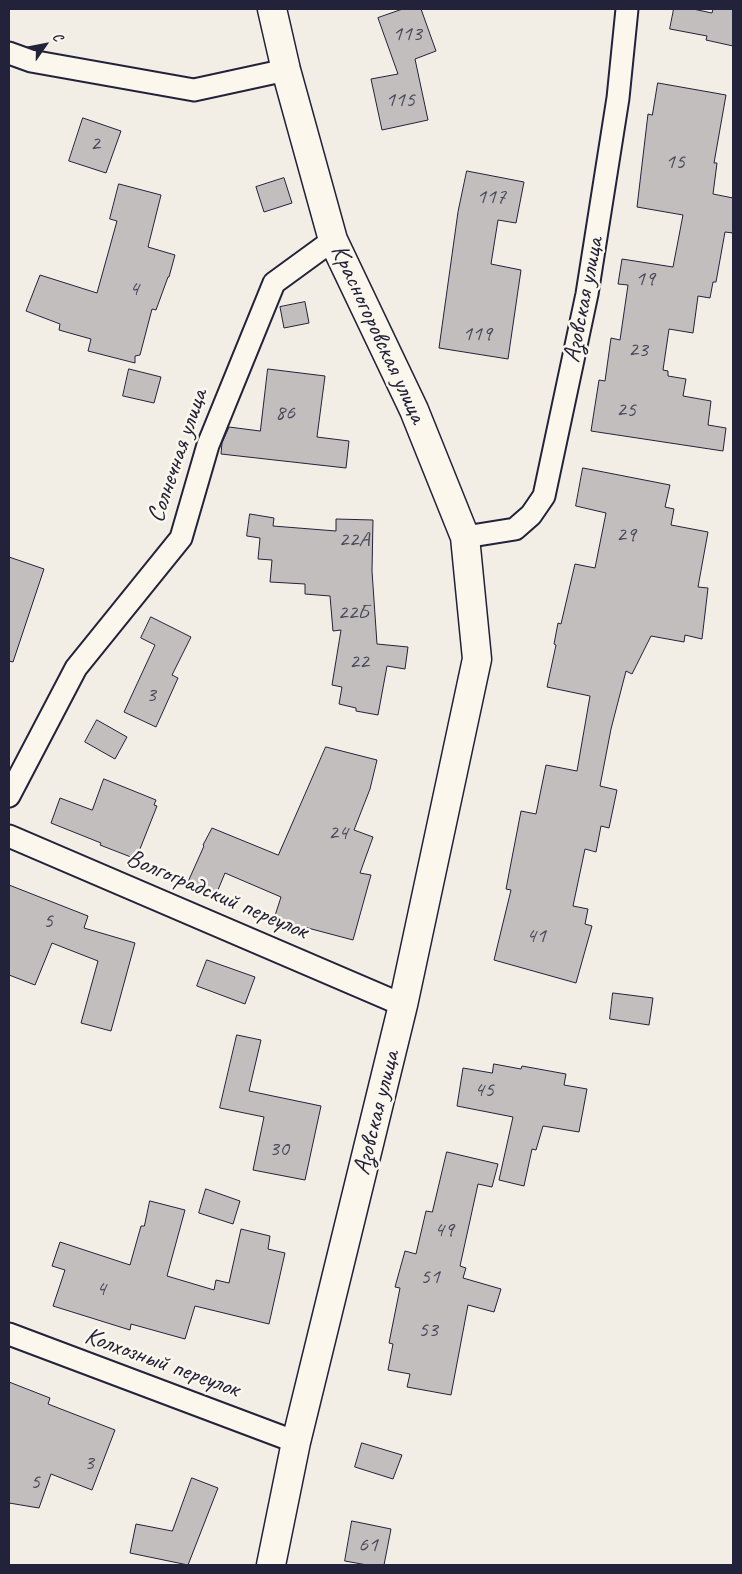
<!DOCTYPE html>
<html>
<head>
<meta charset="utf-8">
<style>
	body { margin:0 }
	#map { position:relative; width:742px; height:1574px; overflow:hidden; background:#f2eee5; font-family:Caveat,sans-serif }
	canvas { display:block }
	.frame { position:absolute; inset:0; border:10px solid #22223b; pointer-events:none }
	.north { position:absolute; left:20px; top:20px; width:50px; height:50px; -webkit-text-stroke:4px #fbf7ec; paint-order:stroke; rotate:57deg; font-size:14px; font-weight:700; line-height:20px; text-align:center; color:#22223b }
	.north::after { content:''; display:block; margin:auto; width:18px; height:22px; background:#22223b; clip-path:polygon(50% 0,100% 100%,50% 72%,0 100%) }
</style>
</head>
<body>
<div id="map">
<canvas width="742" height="1574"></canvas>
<div class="frame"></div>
<div class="north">С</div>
</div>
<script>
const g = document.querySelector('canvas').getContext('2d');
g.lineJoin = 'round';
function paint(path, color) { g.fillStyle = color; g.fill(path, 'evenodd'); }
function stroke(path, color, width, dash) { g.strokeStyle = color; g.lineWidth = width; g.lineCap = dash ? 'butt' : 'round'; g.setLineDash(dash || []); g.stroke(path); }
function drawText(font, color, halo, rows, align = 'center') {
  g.font = font + ' Caveat,sans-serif'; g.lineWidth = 5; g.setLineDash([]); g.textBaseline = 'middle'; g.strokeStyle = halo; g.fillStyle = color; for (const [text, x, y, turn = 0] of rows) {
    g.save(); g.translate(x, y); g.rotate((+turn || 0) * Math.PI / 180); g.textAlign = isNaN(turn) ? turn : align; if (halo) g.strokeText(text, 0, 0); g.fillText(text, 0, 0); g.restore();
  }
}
const building = new Path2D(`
	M403,9h18l15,42 -21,8 13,61 -46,10 -11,-51 27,-5 -20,-56z
	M674,9h19l19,4 1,-4h20v37l-27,-6 1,-4 -37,-7z
	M658,83l68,12 -12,68h3l-4,31 20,4v35l-8,-1 -9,50h-3l-3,16 -12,-2 -5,37 -24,-4 -6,41 5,1v5l18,3 -3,17 28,5 -3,24 18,3 -3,23 -132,-20 8,-51 6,1 6,-43 9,2 8,-55 -10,-1 4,-25 51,8 10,-52 -46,-8 11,-93 4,1z
	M83,118l38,13 -15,42 -37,-12z
	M467,171l57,11 -8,41 -18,-3 -7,44 30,6 -13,89 -69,-11 19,-136z
	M284,178l8,25 -28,9 -8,-25z
	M119,184l42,11 -13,52 27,8 -6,22h-1l-12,33 -4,-1 -12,46 -5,1v7l-47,-12 3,-12 -32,-9 1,-6 -34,-13 14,-36 57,18 20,-72 -7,-2z
	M305,302l4,21 -25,5 -4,-21z
	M129,369l32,8 -7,26 -31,-7z
	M268,369l57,7 -8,61 32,4 -3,27 -125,-14 1,-11 7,-16 31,4z
	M583,468l87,17 -5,22 9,2 -3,16 37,7 -10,55 10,1 -6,51 -17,-4 -1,7 -33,-6 -19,38 -6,-3 -15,58 -11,57 17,4 -8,38 -8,-2 -5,26 -11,-3 -12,57 15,3 -3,15 7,2 -16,57 -82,-23 17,-70 -5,-1 15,-78 15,3 10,-49 31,6 13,-75 -43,-9 9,-42 -2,-1 4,-21 3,1 14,-60 20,4 11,-55 -30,-7z
	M250,514l24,4 -1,8 63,5v-12l37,1 -1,51 5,73 31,3 -3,22 -18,-3 -9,49 -22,-4v-3l-17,-4 3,-17 -10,-2 9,-55 -8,1 -3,-35 -25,-2v-10l-35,-2 2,-22 -14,-1 2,-21 -13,-2z
	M9,557l35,12 -31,93 -4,-1z
	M151,617l40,20 -19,38 6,3 -22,49 -32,-15 31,-67 -14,-7z
	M97,720l30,17 -12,22 -30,-17z
	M326,747l51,13 -7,29 -16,41 19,7 -13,36 11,2 -18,65 -49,-13 -3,8 -29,-10 9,-28 -56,-24 -10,24 -28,-13 17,-38 -1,-1 9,-17 66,27z
	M104,779l52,21 -2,5 3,1 -21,53 -36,-14 1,-2 -50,-20 9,-25 32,12z
	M9,885l79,31 -4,12 51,15 -24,88 -30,-8 17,-62 -46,-18 -17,42 -26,-10z
	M207,960l48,17 -10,27 -48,-18z
	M613,993l40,5 -4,27 -39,-6z
	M237,1035l24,5 -12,51 72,15 -16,74 -52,-10 11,-53 -44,-9z
	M494,1064l27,5 1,-3 44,8 -2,11 23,4 -8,43 -36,-6 -7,24 -4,-1 -8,37 -25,-6 14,-63 -56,-11 6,-38 29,5z
	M447,1152l51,12 -6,23 -14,-3 -18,82 6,2 -3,10 38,11 -7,23 -26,-7 -17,90 -44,-8 3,-13 -22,-4 5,-26 -4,-1 11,-55 -5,-1 10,-36 11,3 10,-43 6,1z
	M206,1189l34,12 -7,23 -34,-11z
	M150,1201l35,9 -18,66 47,14 2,-10 13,3 12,-54 29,7 -2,13 17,4 -16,71 -74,-18 -10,33 -54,-15 -1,6 -77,-24 12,-36 -13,-4 8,-24 70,23 11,-39h3z
	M9,1382l41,16 -2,6 67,26 -23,60 -41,-16 -12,34 -30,-5z
	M362,1443l40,12 -9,24 -38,-12z
	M192,1478l26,10 -30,77 -58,-12 6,-29 36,7z
	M352,1521l39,8 -7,36h-17l-22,-4z`);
const street = new Path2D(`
	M9,53l22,8 163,29 92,-20
	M465,537l50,-8 16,-14 13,-19 43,-202 31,-196 9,-89
	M9,796l67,-128 105,-130 27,-93 66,-162 59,-43
	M9,836l394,169
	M9,1334l287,108`);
const secondary = new Path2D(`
	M271,1565l25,-123 107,-437 74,-346 -12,-122 -51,-127 -81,-170 -47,-170 -14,-61`);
const numberNames = [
	["113",407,34],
	["115",400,100],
	["2",95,144],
	["15",675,162],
	["117",491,197],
	["19",645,279],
	["4",134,289],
	["119",477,334],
	["23",638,350],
	["25",626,410],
	["86",285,413],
	["29",626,535],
	["22А",354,540],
	["22Б",353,613],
	["22",359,662],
	["3",151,695],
	["24",338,833],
	["5",48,921],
	["41",536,936],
	["45",484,1090],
	["30",279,1149],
	["49",444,1230],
	["51",430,1277],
	["4",101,1289],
	["53",428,1330],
	["3",89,1463],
	["5",35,1482],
	["61",368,1545]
];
const streetNames = [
	["Азовская улица",584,300,-79],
	["Красногоровская улица",378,334,65],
	["Солнечная улица",178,456,-71],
	["Волгоградский переулок",217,895,23],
	["Азовская улица",377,1113,-76],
	["Колхозный переулок",162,1363,20]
];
paint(building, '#c2bebe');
stroke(building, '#22223b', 1);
stroke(street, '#22223b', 25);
stroke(secondary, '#22223b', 31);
stroke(street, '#fbf7ec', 21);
stroke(secondary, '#fbf7ec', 28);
drawText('22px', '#4a495c', null, numberNames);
drawText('25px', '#22223b', '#fbf7ec', streetNames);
</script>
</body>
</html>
